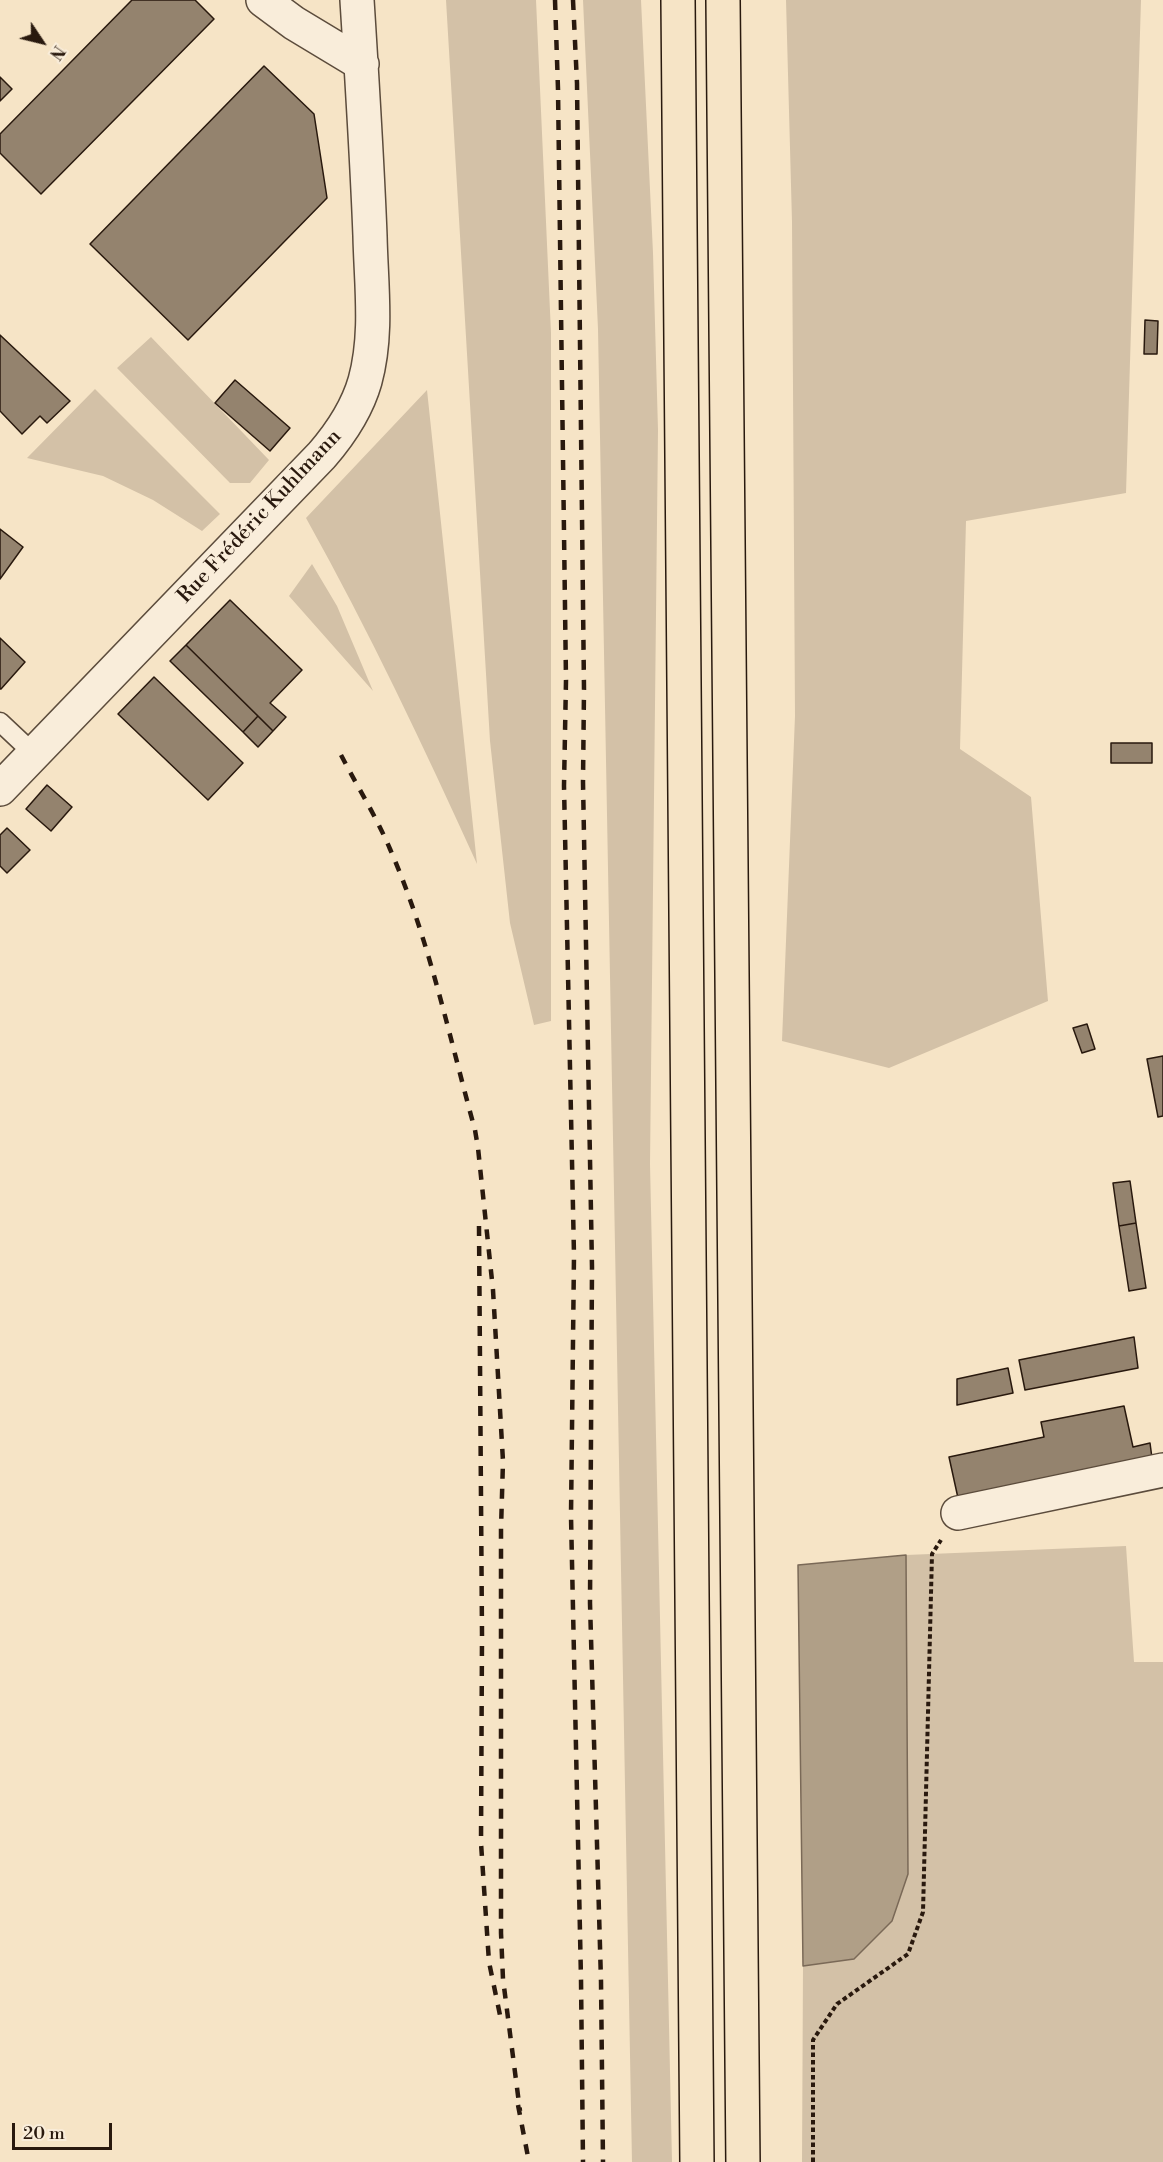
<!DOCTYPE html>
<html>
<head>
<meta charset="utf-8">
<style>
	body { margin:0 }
	#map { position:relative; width:1163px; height:2162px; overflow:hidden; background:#f6e4c6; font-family:"Libre Bodoni",serif }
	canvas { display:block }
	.north { position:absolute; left:12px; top:12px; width:60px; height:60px; -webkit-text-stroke:4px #f9edda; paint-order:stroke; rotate:125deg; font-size:16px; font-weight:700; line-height:24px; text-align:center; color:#29190e }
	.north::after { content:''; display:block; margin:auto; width:21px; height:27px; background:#29190e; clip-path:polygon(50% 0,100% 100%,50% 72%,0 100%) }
	.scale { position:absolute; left:12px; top:2123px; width:100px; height:27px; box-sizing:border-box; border:3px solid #29190e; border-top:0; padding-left:8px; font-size:18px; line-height:21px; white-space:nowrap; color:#29190e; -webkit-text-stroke:4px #f9edda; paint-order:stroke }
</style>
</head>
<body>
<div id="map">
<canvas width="1163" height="2162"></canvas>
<div class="north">N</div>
<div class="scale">20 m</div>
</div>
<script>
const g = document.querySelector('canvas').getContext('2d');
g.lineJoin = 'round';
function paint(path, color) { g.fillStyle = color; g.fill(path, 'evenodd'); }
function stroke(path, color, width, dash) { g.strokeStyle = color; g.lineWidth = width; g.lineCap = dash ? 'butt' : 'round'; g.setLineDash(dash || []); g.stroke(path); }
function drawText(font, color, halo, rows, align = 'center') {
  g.font = font + ' "Libre Bodoni",serif'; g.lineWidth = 6; g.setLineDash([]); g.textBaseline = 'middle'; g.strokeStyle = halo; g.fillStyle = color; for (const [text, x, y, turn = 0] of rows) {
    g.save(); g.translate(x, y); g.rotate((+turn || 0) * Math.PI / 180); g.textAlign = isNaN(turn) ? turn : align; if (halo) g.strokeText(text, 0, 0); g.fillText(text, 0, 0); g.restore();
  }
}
const green = new Path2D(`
	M446,0h90l15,333v688l-17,4 -24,-102 -20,-182z
	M583,0h58l12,253 5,177 -8,734 22,998h-40l-34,-1833z
	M786,0h355l-15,493 -160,28 -6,228 71,48 17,204 -159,67 -107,-27 13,-325 -3,-494z
	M151,337l118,123 -19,23h-20l-113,-115z
	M95,389l125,125 -18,17 -49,-31 -50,-24 -76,-18z
	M427,390l50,474c-53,-117 -108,-233 -171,-346z
	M312,564l25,42 36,85 -84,-95z
	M1126,1546l8,116h29v500h-361l1,-196 51,-7 54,-85 -2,-319z`);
const water = new Path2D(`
	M906,1555l2,319 -16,47 -38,38 -51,7 -5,-401z`);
const building = new Path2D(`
	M132,0h63l19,19 -173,175 -41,-41v-19z
	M264,66l50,48 13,84 -139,142 -98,-96z
	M0,77l12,12 -12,12z
	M1145,320l13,1 -1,33h-13z
	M0,335l70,66 -23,22 -7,-7 -18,18 -22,-23z
	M235,380l55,48 -20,23 -55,-48z
	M0,529l23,18 -23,32z
	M230,600l72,70 -32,33 16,14 -13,14 -87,-86z
	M0,638l25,24 -24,27h-1z
	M186,645l72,71 -15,16 -73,-71z
	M154,677l89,86 -35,37 -90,-86z
	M258,716l15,15 -15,16 -15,-15z
	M1111,743h41v20h-41z
	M47,785l25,22 -21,24 -25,-22z
	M7,828l23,22 -23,23 -7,-7v-31z
	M1087,1024l8,25 -13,4 -9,-25z
	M1163,1056v60l-5,1 -11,-58z
	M1130,1181l6,42 -17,3 -6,-43z
	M1136,1223l10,65 -17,3 -10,-65z
	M1134,1337l4,31 -113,22 -6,-30z
	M1008,1368l5,25 -56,12v-26z
	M1124,1406l9,41 17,-4 2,15 -194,40 -9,-41 95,-20 -3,-15z`);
const path = new Path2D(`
	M813,2162v-122l24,-36 71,-50 15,-42 9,-358 9,-14`);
const service = new Path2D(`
	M0,722l33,31`);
const minor = new Path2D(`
	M263,0l31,23 68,41
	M0,789l322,-334c19,-22 35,-46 43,-74 13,-47 6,-97 5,-145 -3,-79 -8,-157 -13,-236
	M958,1513l205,-43`);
const trunk = new Path2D(`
	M678,0l19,2162
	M723,0l20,2162`);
const rail = new Path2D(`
	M555,0l3,89 8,591 -2,106 10,469 -3,261 10,463 2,183
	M573,0l4,83 7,606 -1,93 9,485 -2,336 11,378 2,181
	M341,755c16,31 35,61 49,94 39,89 59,187 85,281l3,18 15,142 10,171 -2,68v404l2,46 17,132
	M479,1226l3,408 -1,209 8,119 12,58
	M518,2105l11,57`);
const streetNames = [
	["Rue Frédéric Kuhlmann",260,517,-47]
];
paint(green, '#d3c1a7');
paint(water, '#b09f87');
stroke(water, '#7a6957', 1.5);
paint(building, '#94836e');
stroke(building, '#29190e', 1.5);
stroke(service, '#5c4c3c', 21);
stroke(minor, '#5c4c3c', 36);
stroke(trunk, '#29190e', 36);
stroke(path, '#29190e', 4, [4.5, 3]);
stroke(service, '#f9edda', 18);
stroke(minor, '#f9edda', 33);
stroke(trunk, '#f6e4c6', 33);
stroke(rail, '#29190e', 4.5, [10, 10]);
drawText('21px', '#29190e', '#f9edda', streetNames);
</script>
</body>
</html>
